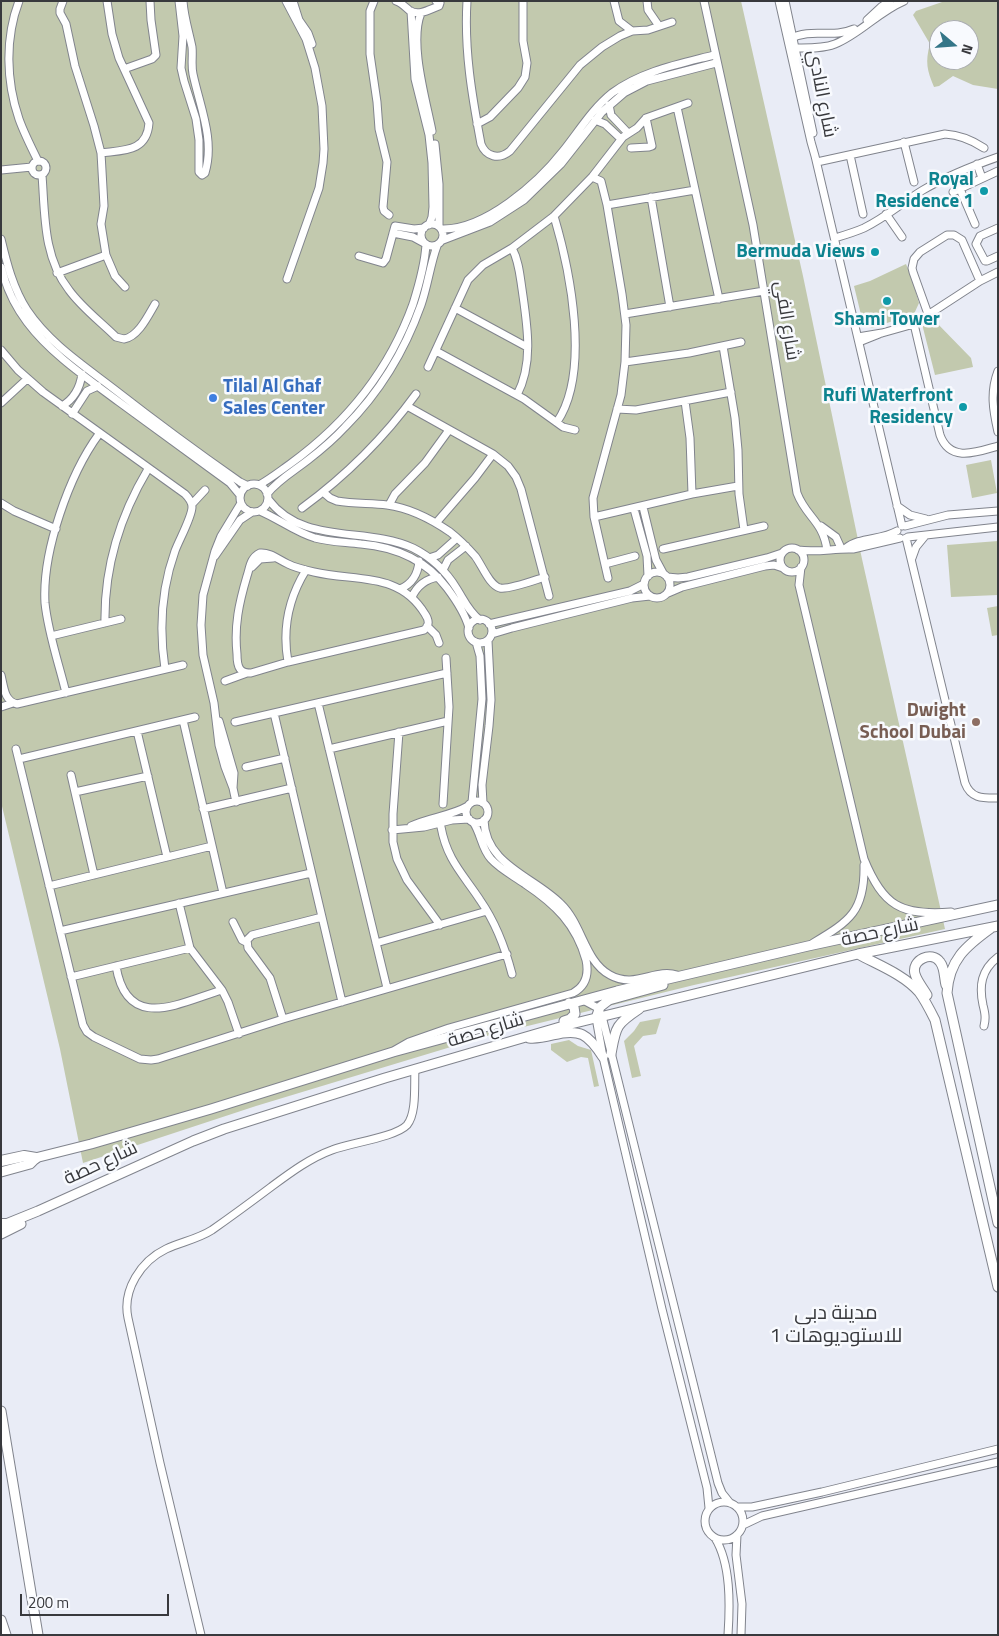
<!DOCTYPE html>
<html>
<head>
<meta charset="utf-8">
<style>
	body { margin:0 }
	#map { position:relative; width:999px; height:1636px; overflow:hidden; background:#e9ecf6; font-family:"Titillium Web",sans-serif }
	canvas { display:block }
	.frame { position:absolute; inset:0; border:2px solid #38393d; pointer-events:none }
	.north { position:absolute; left:929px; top:20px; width:50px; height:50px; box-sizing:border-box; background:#f8fafe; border:1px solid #abadb1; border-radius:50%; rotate:108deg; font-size:14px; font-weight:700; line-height:20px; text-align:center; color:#38393d }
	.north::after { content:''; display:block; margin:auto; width:18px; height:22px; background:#347688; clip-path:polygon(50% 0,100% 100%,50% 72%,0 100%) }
	.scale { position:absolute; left:20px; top:1594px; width:149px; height:22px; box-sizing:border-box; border:2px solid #38393d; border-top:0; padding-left:6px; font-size:15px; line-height:18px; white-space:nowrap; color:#38393d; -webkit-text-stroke:4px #f8fafe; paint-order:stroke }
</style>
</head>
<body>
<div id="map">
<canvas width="999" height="1636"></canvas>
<div class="frame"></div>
<div class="north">N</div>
<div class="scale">200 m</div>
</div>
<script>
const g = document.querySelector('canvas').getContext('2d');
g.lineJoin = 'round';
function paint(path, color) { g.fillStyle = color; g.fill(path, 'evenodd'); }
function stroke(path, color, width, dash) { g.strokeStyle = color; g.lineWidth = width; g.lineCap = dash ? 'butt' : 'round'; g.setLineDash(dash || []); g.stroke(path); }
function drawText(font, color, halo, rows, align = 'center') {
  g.font = font + ' "Titillium Web",Cairo,sans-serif'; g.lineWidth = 5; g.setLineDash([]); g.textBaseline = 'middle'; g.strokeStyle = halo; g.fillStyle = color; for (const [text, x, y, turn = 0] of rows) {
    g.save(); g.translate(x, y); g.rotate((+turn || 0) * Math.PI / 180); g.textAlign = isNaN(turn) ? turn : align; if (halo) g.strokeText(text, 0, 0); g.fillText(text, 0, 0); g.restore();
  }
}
const green = new Path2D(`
	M1,1h740l62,275 59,283 83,370 -251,56 -207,51 -231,70 -173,57 -23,-114 -59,-247z
	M945,1h53v88l-25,-4 -20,-9 -14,10 -5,1c-7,-17 -9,-25 -4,-43l-17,-29 3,-4zM939,30h30v30h-30z
	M906,264l5,12 8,27 -5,11 -42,14 -9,-5 -9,-37 16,-5z
	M934,320l37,38 2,9 -38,8 -13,-51z
	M991,460l6,33 -25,5 -6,-33z
	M998,541v54l-47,2 -4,-52z
	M998,606v29l-6,1 -5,-28z
	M661,1018l-5,16 -13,2 -9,10 7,30 -9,2 -8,-37 10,-10 6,-9z
	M569,1040l9,6 13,4 8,36 -5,1 -6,-29 -7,-1 -14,5 -16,-12v-6z`);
const minor = new Path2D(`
	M19,1c-14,37 -13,80 0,118 5,14 12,28 19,42
	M63,1l-3,8v4l6,11 9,42 19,60 7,27 3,53 -3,18 5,31 9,21 10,11
	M179,1l4,35 -2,32 3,13 12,38 3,21v32l3,3 3,-2c10,-33 -5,-66 -12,-99 -2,-9 0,-18 -1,-27 -3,-15 -8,-30 -9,-46
	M286,1l20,38 9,29 7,38 2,43 -1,14 -4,25 -32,91
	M293,1l6,19 9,13 4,11
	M374,1l-4,10v43l7,48 2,27 8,33 -4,45 1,4 5,4
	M396,1c6,2 9,6 14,10 10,5 20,-2 29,-5l1,-3 -4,-2
	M467,1c-3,49 5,95 14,143 5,13 18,16 29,7l70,-86 22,-18 18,-11 12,-5 16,-1 24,-8
	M614,1l5,20 13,10
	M647,1l1,9 11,16
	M704,1l49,224 44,268c9,24 26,28 30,57
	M779,1l32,141 4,14 87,370
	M785,1l28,132
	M411,11l4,68 14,56 3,28 1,44 -1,10 -3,8
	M421,13c-12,30 5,87 11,118
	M867,20l14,-13 9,-6
	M789,39c24,-12 42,0 65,-10
	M793,48c13,0 29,1 42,-4 25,-10 43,-32 69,-43
	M124,69l28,-10 4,-4 -5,-35 -1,-19
	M609,105l2,10 17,18
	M677,107l42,192
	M595,120l10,4 16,15
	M477,124l13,-7 28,-29 7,-11 2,-14 -4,-22v-40
	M904,142l10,40
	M435,144l4,40v42
	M631,148l18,-1 3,-1 -6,-28
	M101,153c23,-3 46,-1 48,-30l-30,-65 -7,-24 -5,-33
	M850,155l13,59
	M32 168a7 7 0 1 1 14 0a7 7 0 1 1-14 0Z
	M817,162l128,-28c16,1 27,6 39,14
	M977,164l5,14
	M1,170l31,-3
	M42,175c3,39 1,82 27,115 13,18 32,32 47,47l8,2c14,-2 24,-23 31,-35
	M592,177l9,4 6,24 15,89 4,31 -1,37 -4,33 -28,103 1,19 14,61
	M960,189l15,35
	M953,192l45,-21
	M651,197l19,110
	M607,205l88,-15
	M886,214l16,23
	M421 235a11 11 0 1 1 22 0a11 11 0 1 1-22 0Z
	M998,228l-18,8 -4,8 9,17h2l11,-5
	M442,229c43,1 96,-46 121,-78 16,-20 29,-42 49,-58 30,-22 67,-29 102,-38
	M393,233l20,4 11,6
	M835,238c10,-3 20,-6 29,-10 21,-10 39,-26 59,-38 24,-14 49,-24 75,-33
	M1,239c6,25 12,49 26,71 22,33 56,55 87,79 41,32 83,63 126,93l8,4
	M443,240l47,-18 34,-22 37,-36 41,-52 22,-19 23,-12 69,-18
	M512,248l42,-32
	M359,256l24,7 3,-4 9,-33 19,3 10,-1
	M1,267c5,20 13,38 26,55 24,32 60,56 92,80 37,27 74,54 111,81l10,12
	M57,273l49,-18
	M455,308l72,39
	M625,314l139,-23
	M928,314l-15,-42 -1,-4 2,-9 6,-7 27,-17h7l8,5 18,41
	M914,324l26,111c10,28 37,17 58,11
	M858,337l24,-4 32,-9 66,-43 18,-9
	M859,342l20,-8
	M723,346l12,72 3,32 1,44 5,36
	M1,350l17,20 25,22 142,102c4,4 7,8 7,13 0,10 -13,33 -17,44 -14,39 -16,78 -10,118
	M436,351l88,48 39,28 12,3
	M625,362l64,-9 52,-11
	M428,367l40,-87 15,-15 29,-17c7,13 8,28 10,41 5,35 12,74 -5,106
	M998,371c-8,21 -5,39 0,61
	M685,401l5,37 2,56
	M1,403l26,-24
	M62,406c12,-7 18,-18 20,-32
	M407,406l86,48 15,12 8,11 5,12 28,107
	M617,409l19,1 95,-18
	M72,414l15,-23 11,-5
	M557,422c34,-50 13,-152 -3,-206l38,-39 31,-40 14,-9 9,-10 42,-15
	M240 498a14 14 0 1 1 28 0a14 14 0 1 1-28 0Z
	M259,485c11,-6 21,-14 31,-21 58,-42 99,-93 123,-160 6,-19 12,-40 13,-60
	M323,492l7,6 7,3c17,3 34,2 50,4 23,3 44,14 63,27 9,7 17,15 25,24 7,9 14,29 25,32 9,2 35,-8 45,-11
	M267,494c11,-14 27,-23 41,-34 13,-10 26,-21 37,-33 34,-34 60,-77 76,-122 7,-20 9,-40 16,-59
	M268,499c35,47 97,27 145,49 18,9 33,23 44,41 7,11 12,23 23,31
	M1,503l13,8 42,18
	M192,504l13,-14
	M389,505l6,-11 30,-31 24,-33
	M897,506l13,9 16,4
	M643,507l13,53 7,13
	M302,508c45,-33 82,-70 114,-114
	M634,509l13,47 1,20
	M260,511c19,8 35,21 55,27 15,4 30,4 46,6 35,3 65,16 86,44 9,12 18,25 22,40
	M594,517l98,-23 46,-8
	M436,523l39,-45 18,-24
	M821,526l15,11 5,11
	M905,526l43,-11 50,-4
	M908,537l90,-10
	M906,538l59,245c6,16 18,15 33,15
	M846,548c13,-11 36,-8 51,-17
	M780 560a12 12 0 1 1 24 0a12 12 0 1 1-24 0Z
	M663,549l101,-23
	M798,550c19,3 37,-2 55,-1l47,-11
	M260,553c10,-1 19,7 28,11 8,4 17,6 26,8 41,10 85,-1 111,42 4,6 5,11 -1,16l-136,32 -37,11c-4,0 -8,0 -11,-4 -3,-4 -3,-10 -3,-15 -3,-28 2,-51 10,-78 3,-9 3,-18 13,-23z
	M215,556l25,-36 12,-8
	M429,558l9,-3 19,-17
	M912,558l4,-11 9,-11
	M605,564l30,-8
	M252,567l8,-8 13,-1
	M801,567l-2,18 65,274c19,47 37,57 87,53
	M443,570l5,-10 18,-14
	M644 585a13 13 0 1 1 26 0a13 13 0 1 1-26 0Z
	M667,577l11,1 10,-1 79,-19 15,-5
	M400,589c12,-5 18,-15 19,-28
	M668,593l14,-6 83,-21 9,-1 9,3
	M412,597c5,-11 14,-18 26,-20
	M468 631a12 12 0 1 1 24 0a12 12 0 1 1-24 0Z
	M105,623c-1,-55 15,-107 43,-154
	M489,624l141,-33 14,-7
	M427,626l9,9 3,8
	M492,634l20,-6 120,-30 18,-2
	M51,636l70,-17
	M288,662c-6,-34 0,-63 18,-92
	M1,675c3,12 3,26 16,29l166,-39
	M225,681l22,-8
	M66,693c-7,-29 -18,-60 -21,-90 -3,-51 24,-128 54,-169
	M318,703l69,285
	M1,707l12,-4
	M274,713l68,289
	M183,720l40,173
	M219,721l15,52 -1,15
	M235,722l212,-49
	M137,731l30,126
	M399,732l-6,82v28l4,17 10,21 33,45
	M16,749l67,276 4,7 7,5 46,22 11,1 7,-1 125,-40 224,-65
	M329,749l119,-28
	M19,759l176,-42
	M246,767l39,-9
	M71,775l23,100
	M75,792l73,-16
	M466 812a11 11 0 1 1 22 0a11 11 0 1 1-22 0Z
	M236,802l-3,-14 -8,-21 -6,-22 -5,-42 -11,-48 -2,-30 2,-30 12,-44 6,-15 20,-33
	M472,802l10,-103 -2,-43 -4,-14
	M483,803l-1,-18 7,-59 2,-26 -3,-59
	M443,804l6,-97 -3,-49
	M203,809l89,-21
	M484,820c1,45 51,57 77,84 21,20 24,58 49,71 25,14 45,-7 67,0
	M411,826c19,-9 40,-10 57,-20
	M441,827c6,33 22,47 39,73 16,23 25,47 32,74
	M392,830l32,-3 28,-7 17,-1
	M49,886l163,-40
	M179,903l11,45 32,42 6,12 11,32
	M233,922l9,18 4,2
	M60,931l251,-58
	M376,943l111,-32
	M813,943c37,-22 52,-32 51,-78
	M116,966c11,67 63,37 106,24
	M71,977l119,-29
	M583,1000l13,7 6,9 116,467 4,10 8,10
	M596,1018l7,39 59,252 45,179 2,20
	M283,1019l-13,-41 -22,-30 -1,-8 5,-5 70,-18
	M984,1026c2,-8 1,-13 -1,-21 -4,-19 -2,-35 15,-48
	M395,1050l14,-8 40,-14 124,-35c13,-7 16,-19 13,-33 -10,-36 -31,-56 -61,-76 -11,-8 -24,-14 -34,-25 -10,-11 -10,-26 -18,-37
	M705 1521a19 19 0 1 1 38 0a19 19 0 1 1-38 0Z
	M737,1507h15l70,-15 176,-43
	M743,1525l19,-9 236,-54
	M737,1535l-1,20 6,49 -1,31
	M715,1538c16,26 15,67 13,97
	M201,1635l-41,-172 -32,-145c-6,-28 13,-57 38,-69 15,-7 32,-10 46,-19 20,-14 39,-28 59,-43 19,-14 39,-29 61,-37 18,-7 64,-13 75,-25 10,-12 7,-41 8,-56`);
const major = new Path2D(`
	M991,928c-25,18 -42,32 -44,65l51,230
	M858,954c20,11 45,20 61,38 6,8 11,18 16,28l63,267
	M927,995c-4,-7 -10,-14 -12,-21 -4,-14 17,-24 25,-12 5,6 4,16 6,23
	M596,1018l4,-11 9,-7 54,-15
	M564,1021l6,-2 5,-5 -1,-7 -5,-4
	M529,1038c8,1 16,-1 24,-3 27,-7 35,-1 50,22
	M611,1054c5,-27 4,-29 28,-45
	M31,1159l60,-15 120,-35 182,-57 224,-61 191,-45 190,-41
	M1,1172l29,-8 6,-6
	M1,1226l37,-15 155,-70 31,-12 161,-51 182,-53 291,-71 140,-28
	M1,1234l20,-10
	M1,1411l37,224
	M1,1620l5,15`);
const highway = new Path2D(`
	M1,1161l23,-5 12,2
	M1,1224h5`);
const markers = [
	[984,191,5,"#0f9aa8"],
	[875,252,5,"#0f9aa8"],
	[887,301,5,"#0f9aa8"],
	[213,398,5,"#3f7fe0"],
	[963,407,5,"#0f9aa8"],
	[976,722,5,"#8d6e63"]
];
const streetNames = [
	["شارع النادي",821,94,79],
	["شارع الفي",786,321,81],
	["شارع حصة",880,933,-12],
	["شارع حصة",486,1031,-17],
	["شارع حصة",101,1164,-25]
];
const cultureNames = [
	["Royal",974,180],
	["Residence 1",974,202],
	["Bermuda Views",865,252],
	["Shami Tower",887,320,"center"],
	["Rufi Waterfront",953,396],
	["Residency",953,418]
];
const shopNames = [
	["Tilal Al Ghaf",223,387],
	["Sales Center",223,409]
];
const educationNames = [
	["Dwight",966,711],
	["School Dubai",966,733]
];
const neighbourhoodNames = [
	["مدينة دبي",836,1314],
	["للاستوديوهات 1",836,1337]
];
paint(green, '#c2c9ae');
stroke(minor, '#81848d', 9);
stroke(major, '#81848d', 11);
stroke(highway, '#81848d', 12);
stroke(minor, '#fff', 7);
stroke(major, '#fff', 9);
stroke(highway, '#fff', 10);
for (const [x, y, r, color] of markers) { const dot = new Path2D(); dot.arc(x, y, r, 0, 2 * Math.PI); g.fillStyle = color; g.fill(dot); stroke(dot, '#f8fafe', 2); }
drawText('19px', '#38393d', '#f8fafe', streetNames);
drawText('bold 19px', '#0d838f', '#f8fafe', cultureNames, 'right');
drawText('bold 19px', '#366cbe', '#f8fafe', shopNames, 'left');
drawText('bold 19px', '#785e54', '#f8fafe', educationNames, 'right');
drawText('20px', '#38393d', '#f8fafe', neighbourhoodNames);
</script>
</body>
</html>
